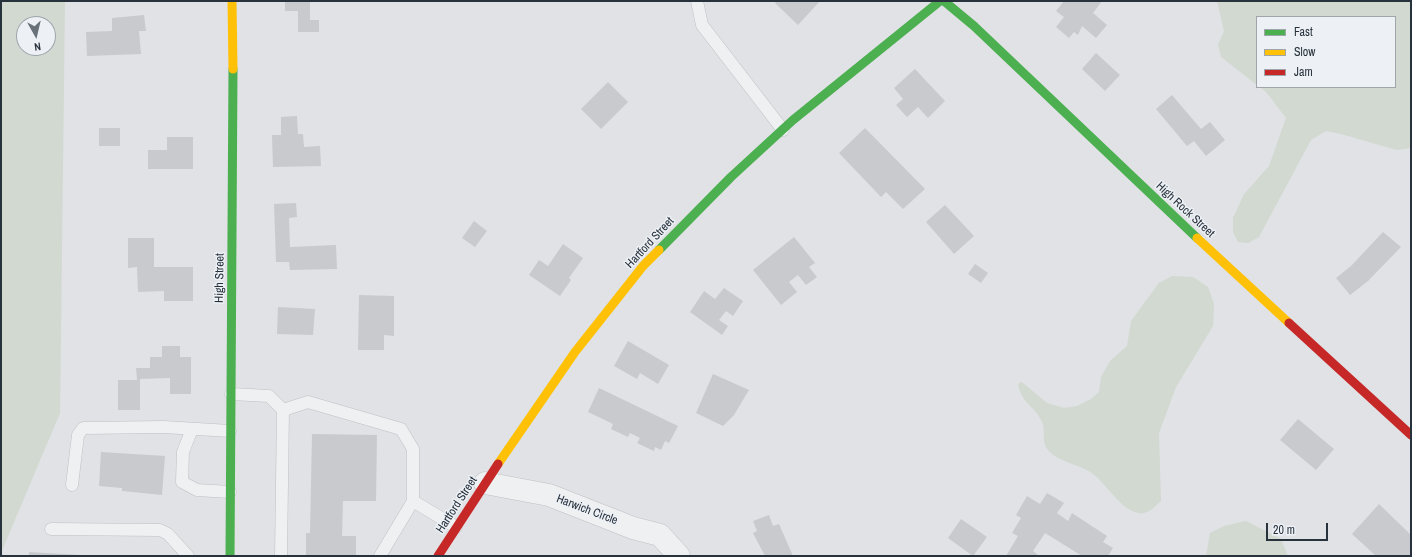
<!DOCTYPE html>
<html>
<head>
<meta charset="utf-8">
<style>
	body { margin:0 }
	#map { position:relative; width:1412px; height:557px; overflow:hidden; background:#e0e2e5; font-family:"Archivo Narrow",sans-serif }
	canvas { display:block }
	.frame { position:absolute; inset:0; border:2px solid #28323d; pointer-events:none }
	.legend { position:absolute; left:1256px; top:16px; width:140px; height:72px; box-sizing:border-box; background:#edf1f5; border:1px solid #9ea5ab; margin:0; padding:5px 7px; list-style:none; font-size:12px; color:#28323d }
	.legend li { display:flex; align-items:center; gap:8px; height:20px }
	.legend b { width:20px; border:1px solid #9ea5ab }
	.north { position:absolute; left:16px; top:16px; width:40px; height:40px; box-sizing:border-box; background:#edf1f5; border:1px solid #9ea5ab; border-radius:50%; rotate:172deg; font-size:11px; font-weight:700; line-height:16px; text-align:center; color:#28323d }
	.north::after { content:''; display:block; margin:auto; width:14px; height:18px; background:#687078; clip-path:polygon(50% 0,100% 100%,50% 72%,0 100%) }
	.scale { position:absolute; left:1266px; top:523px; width:62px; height:18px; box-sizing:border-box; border:2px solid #28323d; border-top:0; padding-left:5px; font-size:12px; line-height:14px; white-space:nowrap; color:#28323d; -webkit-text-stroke:3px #edf1f5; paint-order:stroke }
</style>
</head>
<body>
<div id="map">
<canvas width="1412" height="557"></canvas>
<div class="frame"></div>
<ul class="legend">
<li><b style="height:5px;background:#4caf50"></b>Fast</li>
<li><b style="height:5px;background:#ffc107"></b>Slow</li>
<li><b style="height:5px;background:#c62828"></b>Jam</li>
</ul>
<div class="north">N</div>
<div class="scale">20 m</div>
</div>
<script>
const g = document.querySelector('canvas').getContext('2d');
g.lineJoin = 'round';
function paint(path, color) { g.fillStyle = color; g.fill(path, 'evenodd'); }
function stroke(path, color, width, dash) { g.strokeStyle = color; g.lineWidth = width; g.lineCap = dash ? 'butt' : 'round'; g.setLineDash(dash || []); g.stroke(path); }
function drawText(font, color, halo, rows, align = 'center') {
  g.font = font + ' "Archivo Narrow",sans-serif'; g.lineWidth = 3; g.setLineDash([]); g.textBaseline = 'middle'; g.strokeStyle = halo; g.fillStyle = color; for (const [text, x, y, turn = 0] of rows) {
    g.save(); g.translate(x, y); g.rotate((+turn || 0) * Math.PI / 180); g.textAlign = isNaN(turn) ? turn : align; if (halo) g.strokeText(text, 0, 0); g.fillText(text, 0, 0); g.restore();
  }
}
const green = new Path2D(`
	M1,1h64l-5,412 -59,140zM24,24h24v24h-24z
	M1217,1h194v147l-14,2 -56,-16 -15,-3 -15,9 -52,97 -11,6 -10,-1 -5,-10v-14l11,-24 25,-28 17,-48 -19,-25 -7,-6h135v-70h-138v68l-36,-28 -3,-12 6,-14z
	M1172,276l21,1 15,10 6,17 -1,22 -37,61 -17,46 2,68c-4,3 -8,8 -12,10 -21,12 -42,-28 -57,-38 -11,-8 -32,-11 -41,-20 -12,-11 -4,-21 -9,-31 -7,-16 -19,-17 -24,-37l2,-3 3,1 24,20 17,5 13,-2 14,-7 8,-7 2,-15 9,-16 17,-15 4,-25 28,-38z
	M1246,521l35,18 7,17h-82l4,-23 14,-7z`);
const building = new Path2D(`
	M285,1h25v19h9v12h-21v-21h-13z
	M777,1h43l-22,24 -23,-22z
	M1064,1h38l-9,12 14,12 -11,13 -14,-12 -4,9 -4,-3 -5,6 -13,-11 8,-10 -8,-6z
	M144,15l2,16h-7l2,23 -54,2 -1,-24 26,-1v-13z
	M1096,53l24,22 -15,16 -23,-22z
	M915,69l30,32 -17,17 -10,-11 -11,10 -11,-12 7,-6 -9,-11z
	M608,82l20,20 -27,27 -20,-20z
	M1172,95l29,34 9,-7 15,18 -19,16 -12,-15 -7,5 -31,-37z
	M297,116l1,18h5l1,13 16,-1 1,20 -48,1 -1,-32h9v-18z
	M99,128h21v18h-21z
	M865,128l60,61 -22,20 -17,-17 -5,5 -42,-44z
	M167,137h26v32h-45v-19h19z
	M296,203l1,14 -8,1 1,29 46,-2 1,24 -47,1 -1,-8h-13l-2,-58z
	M945,205l29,31 -20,18 -28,-32z
	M474,221l13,10 -12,16 -13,-9z
	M1383,232l18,15 -33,34 -18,14 -14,-17 15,-12z
	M794,237l21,26 -6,4 8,10 -11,8 -8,-10 -9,7 8,10 -16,13 -28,-35z
	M128,238h26v29h39v34h-29v-10l-26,1 -1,-25 -9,1z
	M563,244l20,14 -14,20 2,2 -11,16 -31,-21 10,-15 9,6z
	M975,264l13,9 -7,10 -13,-9z
	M724,288l19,13 -10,15 -7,-5 -7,9 9,6 -6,9 -32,-23 14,-21 11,8z
	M359,295l35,1v40l-10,-1v15h-26z
	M278,307l37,2 -2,26 -36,-1z
	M628,341l41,24 -11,19 -18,-11 -3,6 -23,-13z
	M162,346h18v11h11v37h-21v-16l-30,1v31h-22v-30h19l-1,-12h14v-11h12z
	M713,374l36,16 -15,25 -11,11 -27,-13z
	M599,388l79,38 -9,17 -4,-2 -4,9 -6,-3 -1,4 -17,-8 3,-5 -10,-5 -2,4 -17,-8 2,-5 -25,-12z
	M1298,419l36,30 -18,21 -36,-30z
	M312,434l65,1 -1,66h-33l-1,35h14v20h-50v-23h4z
	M101,452l64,4 -3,39 -40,-4v-3l-23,-2z
	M1047,493l17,10 -7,10 11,8 4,-8 35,23 -4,6 10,6 -5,8h-26l-37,-23 -12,18 5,4 -1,1h-31l12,-20 -6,-3 9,-15 -5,-3 11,-19 13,8z
	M1379,504l32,31v21h-35l-24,-22z
	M769,515l4,11 6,-2 14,32h-28l-12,-23 4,-2 -4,-10z
	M961,519l26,18 -14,19 -25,-18z
	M29,552l52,3 -1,1h-51z`);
const lane = new Path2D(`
	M697,1l5,24 81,105
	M231,394l38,2 14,14
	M192,429l-9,23 -1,30 15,8 33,2
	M72,485l6,-50 5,-7 81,-1 66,4
	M413,501l43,26
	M51,529l109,1 8,4 20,22
	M281,556l2,-146 25,-8 93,27 12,20v52l-33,55`);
const street = new Path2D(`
	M485,483l64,12 84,33 27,7 19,21`);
const fast = new Path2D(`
	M944,1l30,25 223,212
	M659,250l72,-73 62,-57 147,-119
	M230,556l3,-487`);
const slow = new Path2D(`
	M232,1l1,68
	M1197,238l92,85
	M498,464l77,-112 68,-86 16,-16`);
const jam = new Path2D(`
	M1289,323l122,112
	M438,556l60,-92`);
const streetNames = [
	["High Rock Street",1185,210,43],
	["Hartford Street",650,243,-47],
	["High Street",220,278,-89],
	["Hartford Street",457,505,-57],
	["Harwich Circle",587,510,21]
];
paint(green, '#d1d9d0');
paint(building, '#c8cacd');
stroke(lane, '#bec0c3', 13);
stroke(street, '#bec0c3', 23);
stroke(lane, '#eff0f2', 12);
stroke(street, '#eff0f2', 22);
stroke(fast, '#4caf50', 9);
stroke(slow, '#ffc107', 9);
stroke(jam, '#c62828', 9);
drawText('12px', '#28323d', '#edf1f5', streetNames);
</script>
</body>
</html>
